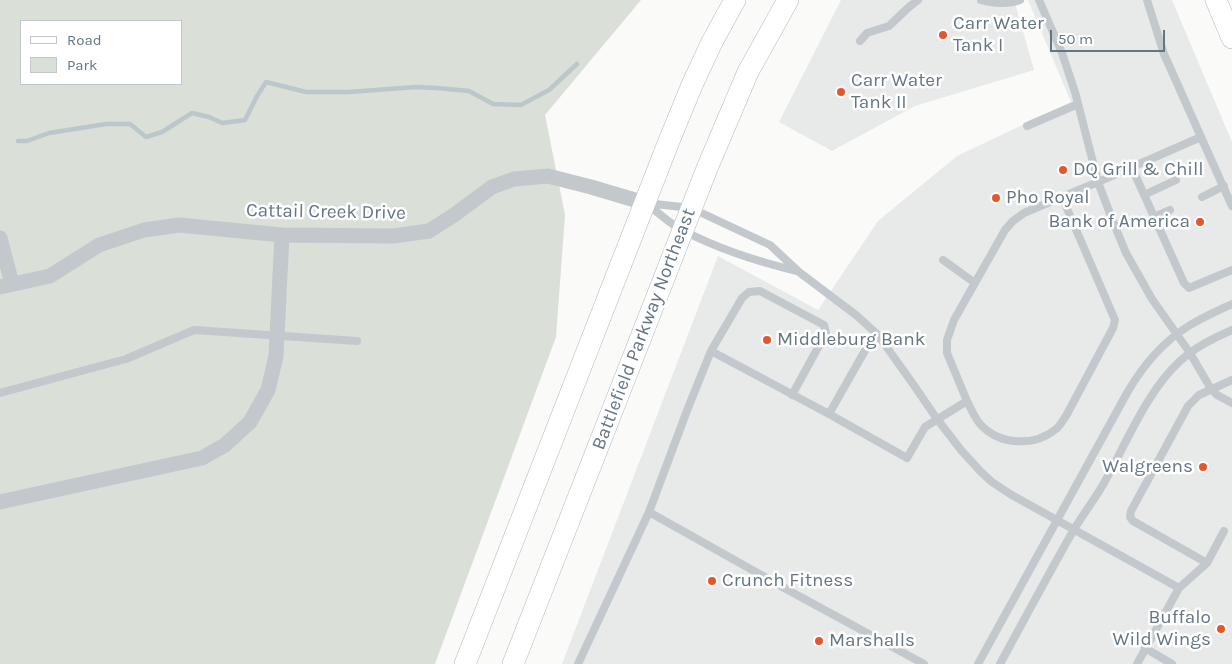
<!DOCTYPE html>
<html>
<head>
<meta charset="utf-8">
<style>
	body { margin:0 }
	#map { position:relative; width:1232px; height:664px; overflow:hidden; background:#fafaf8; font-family:Karla,sans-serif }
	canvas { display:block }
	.legend { position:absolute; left:20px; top:20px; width:162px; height:65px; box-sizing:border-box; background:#fff; border:1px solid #c1c8cd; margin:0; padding:6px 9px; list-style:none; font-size:15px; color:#657683 }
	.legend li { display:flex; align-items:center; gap:10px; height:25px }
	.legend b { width:25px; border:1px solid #c1c8cd }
	.scale { position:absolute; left:1050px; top:30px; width:115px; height:22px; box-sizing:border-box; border:2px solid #657683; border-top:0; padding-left:6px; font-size:15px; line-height:18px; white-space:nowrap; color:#657683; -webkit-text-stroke:4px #fff; paint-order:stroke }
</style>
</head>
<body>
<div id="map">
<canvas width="1232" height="664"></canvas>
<ul class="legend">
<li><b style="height:6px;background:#fff"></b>Road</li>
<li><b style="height:14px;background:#dadfd7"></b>Park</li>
</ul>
<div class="scale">50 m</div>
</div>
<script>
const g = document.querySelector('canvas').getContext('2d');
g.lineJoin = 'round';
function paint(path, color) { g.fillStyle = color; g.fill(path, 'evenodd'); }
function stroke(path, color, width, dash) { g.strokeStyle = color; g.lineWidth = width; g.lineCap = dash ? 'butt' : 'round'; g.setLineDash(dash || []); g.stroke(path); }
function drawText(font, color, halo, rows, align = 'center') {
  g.font = font + ' Karla,sans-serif'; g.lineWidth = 5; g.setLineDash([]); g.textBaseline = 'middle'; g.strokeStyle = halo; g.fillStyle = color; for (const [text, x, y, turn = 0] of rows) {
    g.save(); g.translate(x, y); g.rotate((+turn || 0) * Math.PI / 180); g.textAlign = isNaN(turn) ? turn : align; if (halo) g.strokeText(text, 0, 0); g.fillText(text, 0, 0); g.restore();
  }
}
const built = new Path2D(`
	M841,0h173l20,70 -119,36 -83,45 -53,-29z
	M1028,0h144l60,142v522h-670l156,-408 100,54 60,-89 79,-65 114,-54z`);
const green = new Path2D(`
	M0,0h641l-96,115 20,100 -9,122 -121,327h-435zM21,21h160v63h-160z`);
const stream = new Path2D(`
	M18,141h9l22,-8 57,-9h24l16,13 16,-5 30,-19 17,4 13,6 23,-3 12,-24 9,-14 40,10h43l67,-5 21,1 32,3 24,13 28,1 28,-15 28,-26`);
const service = new Path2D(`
	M981,0c13,3 26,5 39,0
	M1039,0l23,53 13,39 23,90 14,37 14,34 26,46 38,54 21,36 6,6 15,8
	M860,41l7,-8 22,-7 20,-19 9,-7
	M1027,126l51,-22
	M1201,137l31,69
	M1132,168l52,115 5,5 43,-18
	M1144,195l32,-15
	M1062,197l36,-15 103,-45 -37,-83 -17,-54
	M1202,197l22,-11
	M646,203l45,5 79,37 29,27 57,43 22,20 35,49 24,35 24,31 20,22 11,10 18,12 169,94
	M647,204c12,9 24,21 37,27 35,18 75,31 113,40
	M1154,217l16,-7
	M943,260l32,23
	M711,351l31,-53 7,-6 11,-1 64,34 2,8 -34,62
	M0,393l126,-34 68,-29 163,11
	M829,414l78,44 18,-31 42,-26c4,8 8,18 14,24 19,20 53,22 75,4 4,-3 7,-9 10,-13l47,-88 2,-8 -53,-123 -38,16 -11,8 -8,9 -51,90 -7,20v13l20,48
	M649,512l137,77 138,75
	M1207,563l-74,-42 -3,-4 1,-6 57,-105 11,-11 33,-15
	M1145,648l27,16
	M578,664l71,-152 39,-104 23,-57 118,63 38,-67 11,-12
	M978,664l149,-271c15,-26 35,-50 60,-66 14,-9 30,-16 45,-23
	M1000,664c24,-44 48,-89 73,-133 10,-17 22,-32 31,-48 22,-39 43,-92 76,-122 15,-14 34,-23 52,-31
	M1137,664l42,-76 28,-25 17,-32`);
const minor = new Path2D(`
	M0,238l12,46
	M0,287l50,-11 49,-31 45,-15 35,-5 103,10 111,1 36,-5 25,-16 38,-28 22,-8 34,-3 43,11 54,16
	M0,502l202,-44 23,-13 25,-23 18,-32 8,-34 6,-121`);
const secondary = new Path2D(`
	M1216,0l16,38
	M465,664l204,-523 23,-56 20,-43 23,-42
	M513,664l195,-498 40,-94 40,-72`);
const markers = [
	[943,35,5,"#e4572e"],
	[841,92,5,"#e4572e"],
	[1063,170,5,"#e4572e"],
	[996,198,5,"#e4572e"],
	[1200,222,5,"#e4572e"],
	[767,340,5,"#e4572e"],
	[1203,467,5,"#e4572e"],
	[712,581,5,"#e4572e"],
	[1221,629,5,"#e4572e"],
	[819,641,5,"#e4572e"]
];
const poiNames = [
	["Carr Water",953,24],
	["Tank I",953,46],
	["Carr Water",851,81],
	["Tank II",851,103],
	["DQ Grill & Chill",1073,170],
	["Pho Royal",1006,198],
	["Bank of America",1190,222,"right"],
	["Middleburg Bank",777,340],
	["Walgreens",1193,467,"right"],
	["Crunch Fitness",722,581],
	["Buffalo",1211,618,"right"],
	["Wild Wings",1211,640,"right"],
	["Marshalls",829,641]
];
const streetNames = [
	["Cattail Creek Drive",326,212,1],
	["Battlefield Parkway Northeast",644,329,-69]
];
paint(built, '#e8e9e9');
paint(green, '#dadfd7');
stroke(stream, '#bbc7cb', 4.5);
stroke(secondary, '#b3babf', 22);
stroke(service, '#c3c8cc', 8);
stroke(minor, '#c3c8cc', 15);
stroke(secondary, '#fff', 21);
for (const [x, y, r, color] of markers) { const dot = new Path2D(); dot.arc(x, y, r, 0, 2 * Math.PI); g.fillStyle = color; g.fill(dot); stroke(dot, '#fff', 2); }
drawText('19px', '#657683', '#fff', poiNames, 'left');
drawText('19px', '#657683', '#fff', streetNames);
</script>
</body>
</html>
